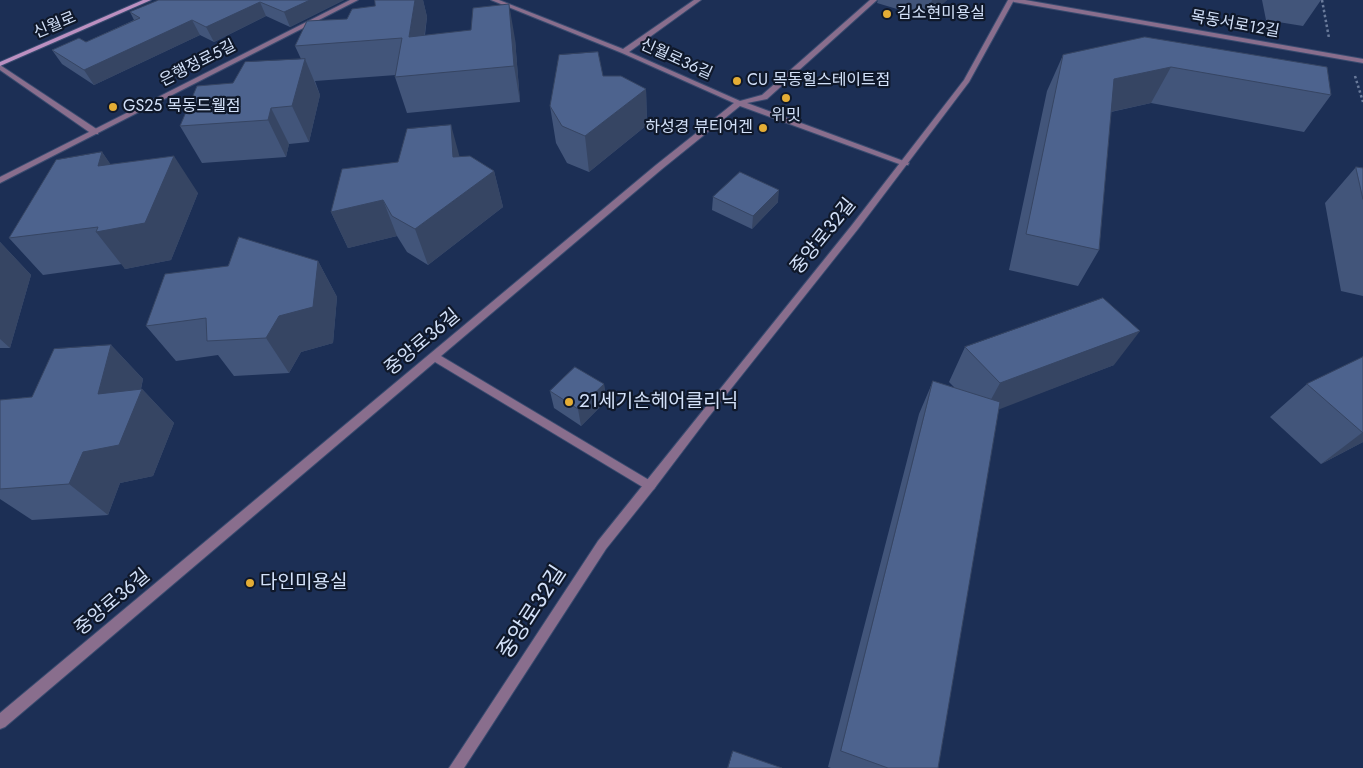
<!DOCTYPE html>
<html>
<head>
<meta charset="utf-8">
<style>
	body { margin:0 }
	canvas { display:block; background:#1c2f55 }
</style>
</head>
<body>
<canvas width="1363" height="768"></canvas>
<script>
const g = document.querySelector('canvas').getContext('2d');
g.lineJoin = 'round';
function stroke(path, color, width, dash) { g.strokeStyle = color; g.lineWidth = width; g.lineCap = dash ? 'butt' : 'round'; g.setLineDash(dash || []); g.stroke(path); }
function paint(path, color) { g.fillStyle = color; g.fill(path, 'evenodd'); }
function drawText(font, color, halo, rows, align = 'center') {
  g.font = font + ' Jost,"Noto Sans KR",sans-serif'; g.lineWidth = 4.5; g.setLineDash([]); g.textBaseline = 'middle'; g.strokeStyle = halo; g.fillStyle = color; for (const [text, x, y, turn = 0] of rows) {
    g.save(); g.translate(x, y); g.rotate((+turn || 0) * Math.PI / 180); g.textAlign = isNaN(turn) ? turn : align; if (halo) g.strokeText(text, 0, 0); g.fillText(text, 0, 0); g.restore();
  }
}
const path = new Path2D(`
	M1322,0l7,38
	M1355,76l8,26`);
const service = new Path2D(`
	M0,65l98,65v4h-6l-92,-64z`);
const minor = new Path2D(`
	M350,0h8l-358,183v-6z
	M491,0h8l124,49 71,-49h7l-72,52 111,49 22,-6 108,-95h7l-110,99 -20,4 162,60 -1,2h-6l-162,-59 -78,63 -221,187 213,127 2,3 -2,3 -4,2 -4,-2 -211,-127 -430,365 -5,2v-16l656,-548 78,-62 -112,-50z
	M1011,0h14l338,59v4l-349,-61z`);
const tertiary = new Path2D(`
	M1008,0h6l-45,82 -111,147 -151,190 -53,70 -48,60 -142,219h-15l149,-227 254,-316 112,-145z`);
const secondary = new Path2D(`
	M143,0h8l-151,66v-4z`);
const wall = new Path2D(`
	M159,0h185l-54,27 -24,-11 -52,26 -14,-7 -106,50 -32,-21 -10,-14 34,-8 48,-22 -4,-8z
	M375,0h48l4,17 -2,18 90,4 5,63 -113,11 -12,-36 1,-2 -81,6 5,14 -11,47 -20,2 -3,13 -84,6 -22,-37 53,-43 68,-24 -6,-13 80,-40z
	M878,0h69l-20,18 -50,-15z
	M1262,0h59l-18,26 -37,-6z
	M1145,37l186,58 -27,37 -153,-29 -40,9 -12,138 -21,36 -69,-16 38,-179 16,-36z
	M603,76l43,13 1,36 -58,47 -22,-9 -11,-20 -6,-37z
	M102,152l8,12 88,29 -27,67 -46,9 -3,-5 -79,11 -34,-37z
	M460,156l34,15 9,36 -75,58 -21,-13 -10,-16 -49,12 -17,-36z
	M1356,167l7,1v128l-22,-5 -16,-88z
	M713,197l65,5 -26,27 -40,-19z
	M0,242l31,33 -21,73h-10z
	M318,261l19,36 -4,46 -32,9 -12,21 -55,3 -16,-21 -42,6 -30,-35z
	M111,345l32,34 -2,10h1l32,34 -21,53 -33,7 -12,32 -76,5 -32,-21v-99l32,-3z
	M965,347l149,18 -116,44 -60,359h-107l-3,-1 91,-353 14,-33 22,7 -6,-6z
	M1363,357v85l-42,22 -51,-47 37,-33z
	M604,384l2,17 -25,25 -27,-18 -4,-17z`);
const shadedWall = new Path2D(`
	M310,0h34l-54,27 -6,-15z
	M415,0h8l4,17 -8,55 -10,-35z
	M932,0h15l-20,18z
	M260,2l6,14 -52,26 -8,-15z
	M509,4l6,35 5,63 -6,-36z
	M192,20l8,15 -106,50 -10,-15z
	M305,59l15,36 -11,47 -17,-36z
	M1171,67l-20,36 -55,12 18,-36z
	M646,89l1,36 -58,47 -4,-36z
	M271,108l18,36 -3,13 -18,-37z
	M451,125l10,37 -8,-5z
	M102,152l26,37 -30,-23z
	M174,156l24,37 -27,67 -46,9 -29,-37z
	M494,171l9,36 -75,58 -13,-36z
	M779,190l-1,12 -26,27 1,-13z
	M383,200l14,36 -49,12 -17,-36z
	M0,242l31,33 -21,73 -10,-9z
	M318,261l19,36 -4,46 -32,9 -12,21 -23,-35 13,-22z
	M1140,331l-26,34 -132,51 18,-33z
	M111,345l32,34 -4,18 3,-8 32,34 -21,53 -33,7 -12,32 -39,-31 29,-90z
	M604,384l2,17 -25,25 -3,-17z
	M1363,432v10l-42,22z`);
const building = new Path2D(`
	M159,0h151l-26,12 -24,-10 -54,25 -14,-7 -108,50 -32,-20 27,-12 7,4 54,-24 -10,-6z
	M375,0h40l-6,37 62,-7 2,-22 36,-4 5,62 -119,11 7,-39 -107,8 12,-25 40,-2 5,-10 23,-3z
	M1145,37l182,30 4,28 -160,-28 -57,12 -15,171 -73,-16 37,-179z
	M598,52l5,24h18l25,13 -61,47 -23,-10 -12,-20 9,-51z
	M305,59l-13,47 -21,2 -3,12 -88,6 17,-40 36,-3 12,-21z
	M451,125l2,32 17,-1 24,15 -79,58 -23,-13 -9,-16 -52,12 11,-43 56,-7 9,-33z
	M102,152l-4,14 76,-10 -29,67 -49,9 2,-5 -89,11 47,-78z
	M1356,167l7,1v31z
	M740,172l39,18 -26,26 -40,-19z
	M239,237l79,24 -5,46 -34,9 -13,22 -59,3 -1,-23 -60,8 19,-52 63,-8z
	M1103,298l37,33 -140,52 -35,-36z
	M111,345l-13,49 44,-5 -23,56 -36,7 -14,32 -69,5v-89l32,-3 22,-48z
	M1363,357v76l-56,-49z
	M575,367l29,17 -26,25 -28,-18z
	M933,381l67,21 -62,366h-50l-47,-17z
	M733,751l49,17h-54z`);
const markers = [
	[887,14,5,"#e4ad35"],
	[737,81,5,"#e4ad35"],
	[786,98,5,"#e4ad35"],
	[113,107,5,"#e4ad35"],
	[763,128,5,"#e4ad35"],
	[569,402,5,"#e4ad35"],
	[250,583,5,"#e4ad35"]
];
const farPoinames = [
	["김소현미용실",897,14],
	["CU 목동힐스테이트점",747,81],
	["GS25 목동드웰점",123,107],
	["위밋",786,116,"center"],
	["하성경 뷰티어겐",753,128,"right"]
];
const farStreetnames = [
	["목동서로12길",1235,25,10],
	["신월로",55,26,-23],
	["신월로36길",676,60,24],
	["은행정로5길",198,64,-27]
];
const streetNames = [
	["중앙로32길",824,237,-51],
	["중앙로36길",423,343,-40],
	["중앙로36길",113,603,-40]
];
const poiNames = [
	["21세기손헤어클리닉",579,402],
	["다인미용실",260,583]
];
const nearStreetnames = [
	["중앙로32길",533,613,-57]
];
stroke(service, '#394b6f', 2);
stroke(minor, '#394b6f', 2);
stroke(tertiary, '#394b6f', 2);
stroke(secondary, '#394b6f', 2);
stroke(path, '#6a7b9b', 2.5, [2.5, 2.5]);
paint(service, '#896e8d');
paint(minor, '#896e8d');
paint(tertiary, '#896e8d');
paint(secondary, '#bc90c1');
paint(wall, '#42557a');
paint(shadedWall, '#364563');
paint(building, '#4d638e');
stroke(building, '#364563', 1);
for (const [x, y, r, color] of markers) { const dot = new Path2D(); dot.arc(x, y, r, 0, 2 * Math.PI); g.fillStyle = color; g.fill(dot); stroke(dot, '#0f182a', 2); }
drawText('16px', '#d3e1f9', '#0f182a', farPoinames, 'left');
drawText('16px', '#d3e1f9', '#0f182a', farStreetnames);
drawText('19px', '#d3e1f9', '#0f182a', streetNames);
drawText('19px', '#d3e1f9', '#0f182a', poiNames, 'left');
drawText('22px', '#d3e1f9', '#0f182a', nearStreetnames);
</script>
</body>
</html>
